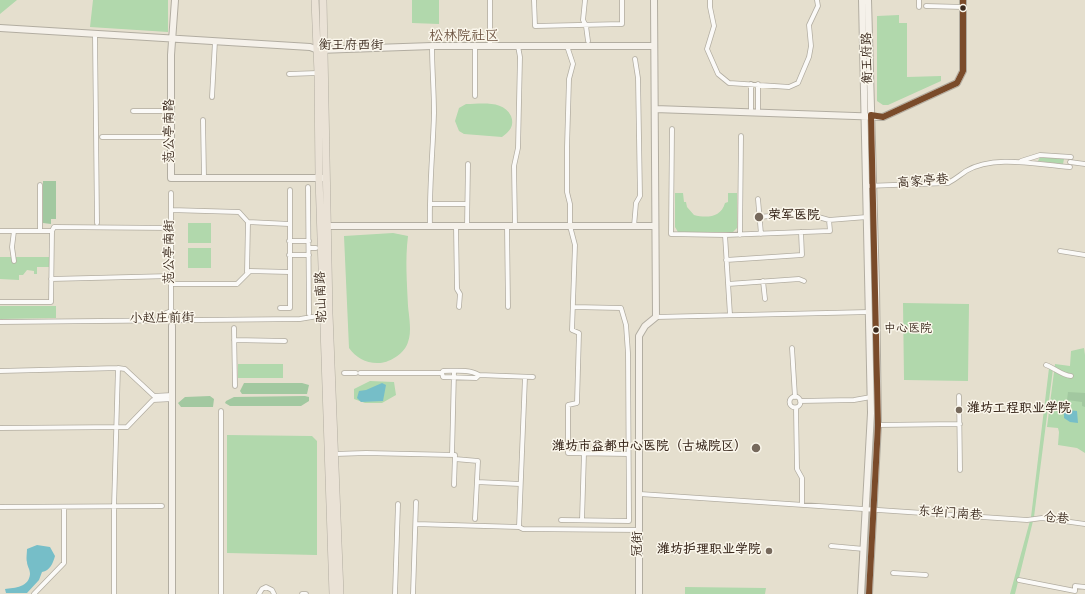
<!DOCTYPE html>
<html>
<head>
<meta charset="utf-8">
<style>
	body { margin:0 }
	canvas { display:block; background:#e5dfce }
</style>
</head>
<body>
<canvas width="1085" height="594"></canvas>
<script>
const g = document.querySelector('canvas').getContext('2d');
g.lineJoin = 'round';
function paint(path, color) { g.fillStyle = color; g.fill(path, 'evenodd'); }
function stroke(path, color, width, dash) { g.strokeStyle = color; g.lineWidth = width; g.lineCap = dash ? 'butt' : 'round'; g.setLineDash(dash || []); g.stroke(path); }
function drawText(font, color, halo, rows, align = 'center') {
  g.font = font + ' Dekko,"LXGW WenKai TC",sans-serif'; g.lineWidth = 3; g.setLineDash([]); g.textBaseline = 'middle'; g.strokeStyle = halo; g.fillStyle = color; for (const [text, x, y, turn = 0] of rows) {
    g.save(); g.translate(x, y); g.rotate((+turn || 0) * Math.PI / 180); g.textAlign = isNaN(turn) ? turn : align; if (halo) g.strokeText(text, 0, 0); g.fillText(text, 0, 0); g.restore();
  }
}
const green = new Path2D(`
	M0,0h17l-17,14z
	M93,0h75v32l-78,-5z
	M412,0h27v24l-27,-1z
	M899,15v8h8v54l34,-1v5l-53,24h-5l-6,-4v-85z
	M466,104c16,0 37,-4 45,12 4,10 -2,16 -9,21l-38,-3 -5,-3 -4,-10 4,-13z
	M1040,157l24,2 -1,5 -25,-3z
	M675,193h8l1,9h2l1,5 7,8c12,3 27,3 31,-12l3,-1v-9h9v35l-4,4h-55l-3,-5z
	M188,223h23v20h-23z
	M393,233l15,3c-3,24 -1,46 0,70 1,11 4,26 0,36 -3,11 -17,20 -28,21 -13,1 -24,-5 -31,-15l-5,-112z
	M188,248h23v20h-23z
	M0,257h50v10h-13v7h-3v-3l-7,-1 -4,5h-4v5l-19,-1z
	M903,303l66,1 -1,77 -64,-1z
	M0,306h56v12l-56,1z
	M1084,348l1,7v98l-8,-5 -19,-3 1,-13 -1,-4 -11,-1 8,-63 15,2 1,-15z
	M238,364h45v14h-45z
	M1049,368l4,1 -19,148 -19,77h-5l21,-77z
	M370,381l24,1 2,13 -14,8h-17l-11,-4v-10z
	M227,435l85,1 5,5v114l-90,-2z
	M685,587l81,1 -1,6h-80z`);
const forest = new Path2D(`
	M43,181h13v38h-5v5l-8,-1z
	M244,383h58l7,2 -2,9h-65l-2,-3z
	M1068,392l17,1v14l-3,-1v-4l-15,-2z
	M210,396l4,3 -1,8h-32l-3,-4 7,-6z
	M305,396l4,1v4l-8,5h-71l-5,-3 1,-2 8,-4z`);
const water = new Path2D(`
	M382,383l4,2 -3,16 -22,1 -4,-4 2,-7 7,-1z
	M1068,410l9,1 1,12 -8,-1 -6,-4v-5z
	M37,545l13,2 5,9c-2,7 -5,15 -13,16l-3,8 -12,13h-21l-1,-4c10,-1 24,-2 25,-15 0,-5 -3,-8 -3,-12 -1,-3 0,-9 0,-13z`);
const street = new Path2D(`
	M534,0l1,26 87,-2v-24
	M585,0l-2,20 3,6 2,15
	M710,0v7l4,19 -7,23 11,25 11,9 60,4 9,-4 11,-26 2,-11 -2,-21 9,-19 -1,-6
	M926,6l37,1
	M919,7v-7
	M95,35l2,188
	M475,46v50
	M490,46v-46
	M567,46l6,18 -4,15 -2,68v45l3,12v22l5,19 -3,85 7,3 -2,70 -9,2v48l60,1
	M289,74l29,-1
	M751,84v28
	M212,97l3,-56
	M133,111h38
	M758,112v-28
	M203,120l1,58
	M672,129l-1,105 54,1 105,-4 -1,-11
	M102,137h69
	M1021,161l19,-6 31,2
	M1070,162l15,2
	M866,186l82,-3c8,-4 12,-8 18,-12 28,-17 73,-6 104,-4
	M308,187l1,127
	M758,199l3,35
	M430,204h37
	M171,210l68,2 9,10 41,2
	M759,217l45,-4 25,7 38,-3
	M430,226c-1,-38 3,-75 4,-113 0,-22 -2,-45 -2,-67
	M456,226l1,63 3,5 -1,13
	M467,226l1,-62
	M507,226l1,81
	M515,226l-1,-60 4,-18 2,-91 -2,-11
	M634,226l2,-23 4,-7 -2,-118 -3,-19
	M0,231h52
	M40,231v-46
	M725,235l5,80
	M740,235l1,-99
	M289,241h20
	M309,248h7
	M1060,251l25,4
	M289,255h20
	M726,260l76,-5 -1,-23
	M14,261l-2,-14 2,-16
	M247,272l1,-50
	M51,279l120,-3
	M763,281l2,18
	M171,284h66l13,-13 39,1
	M728,284l71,-5 5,2
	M0,302h51l1,-71 2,-4 117,1
	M280,308h10v-118
	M171,311v-118
	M656,317l213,-5
	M166,320v-7l5,-2 6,2v6
	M0,322l300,-3 24,-4
	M234,328l1,58
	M234,340l51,1
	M792,348l3,49
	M1046,365c9,3 15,10 25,11
	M118,368l7,1 29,27 18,-1
	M0,371l118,-3 -4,139v87
	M344,373h12
	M360,373h82l1,-2c12,0 26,-2 36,4l54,2
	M442,373l1,4 33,1 3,-3
	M959,396l1,74
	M789.5 402a5.5 5.5 0 1 1 11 0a5.5 5.5 0 1 1-11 0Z
	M800,401l54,-1 17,-3
	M796,408l1,61 5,9v26
	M221,411v183
	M878,425l82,-1
	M0,428l127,-1 26,-27 19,-1
	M335,454l31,-1 89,2 -1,30
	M452,455l2,-84
	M455,459l23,2 -3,58
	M477,482l43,2
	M640,494l387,26 15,-2 43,6
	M0,507l162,-1
	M561,520l68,1v-3l-1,-165 -2,-28 -5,-17 -48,-1
	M582,520l2,-67
	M416,524l103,3 4,2 117,1
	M519,527l6,-150
	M831,546l33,3
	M893,573l33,2
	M1019,580l56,11v-5l10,1
	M34,594l30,-31v-56
	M259,594l3,-5 4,-2 6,3 2,4
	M302,594h4
	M395,594l3,-90
	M413,594l3,-92`);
const secondary = new Path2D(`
	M175,0l-4,55v123h152
	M868,0l8,287 2,138 -9,169
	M0,28l310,19 8,3 114,-4h222
	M655,109l228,8 74,-34 6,-12v-71
	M323,226h332
	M172,326v268
	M639,594v-258l6,-10 11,-9 -2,-317
	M861,594l10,-181 -9,-413`);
const primary = new Path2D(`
	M315,0l3,73 1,105 14,416
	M323,0l6,314 11,280`);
const bus1 = new Path2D(`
	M869,594l9,-169 -7,-310 12,2 74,-34 6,-12v-71`);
const markers = [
	[963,8,3.5,"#3b2a1e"],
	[759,217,5,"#76695c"],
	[876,330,3.5,"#3b2a1e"],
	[959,410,4,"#76695c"],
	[756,448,5,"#76695c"],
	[769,551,4,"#76695c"]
];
const busNames = [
	["中心医院",884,330]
];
const streetNames = [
	["衡王府西街",351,47],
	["衡王府路",869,58,-91],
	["范公亭南路",171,131,-90],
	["高家亭巷",923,183,-5],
	["范公亭南街",171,252,-90],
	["驼山南路",323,297,-92],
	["小赵庄前街",162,320,-1],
	["东华门南巷",950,515,4],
	["仓巷",1056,520,6],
	["冠街",639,544,-90]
];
const poiNames = [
	["荣军医院",768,217],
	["潍坊工程职业学院",967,410],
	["潍坊市益都中心医院（古城院区）",747,448,"right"],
	["潍坊护理职业学院",761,551,"right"]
];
const neighbourhoodNames = [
	["松林院社区",464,38]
];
paint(green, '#b1d8ac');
paint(forest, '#a2c8a0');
paint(water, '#76bec8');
stroke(street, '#b2ada1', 5.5);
stroke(secondary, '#b2ada1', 8);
stroke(primary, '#b2ada1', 8);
stroke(street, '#fbfaf8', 4);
stroke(secondary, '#f5f1ea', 6);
stroke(primary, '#eae2d6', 7);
stroke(bus1, '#7a4b2a', 6);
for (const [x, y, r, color] of markers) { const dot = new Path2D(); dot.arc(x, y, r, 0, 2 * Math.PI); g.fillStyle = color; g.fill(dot); stroke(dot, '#fbf7ec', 1.5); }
drawText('12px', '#3b2a1e', '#fbf7ec', busNames, 'left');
drawText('13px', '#3b2a1e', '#fbf7ec', streetNames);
drawText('bold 13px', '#3b2a1e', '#fbf7ec', poiNames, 'left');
drawText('14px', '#6c523f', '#fbf7ec', neighbourhoodNames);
</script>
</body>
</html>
